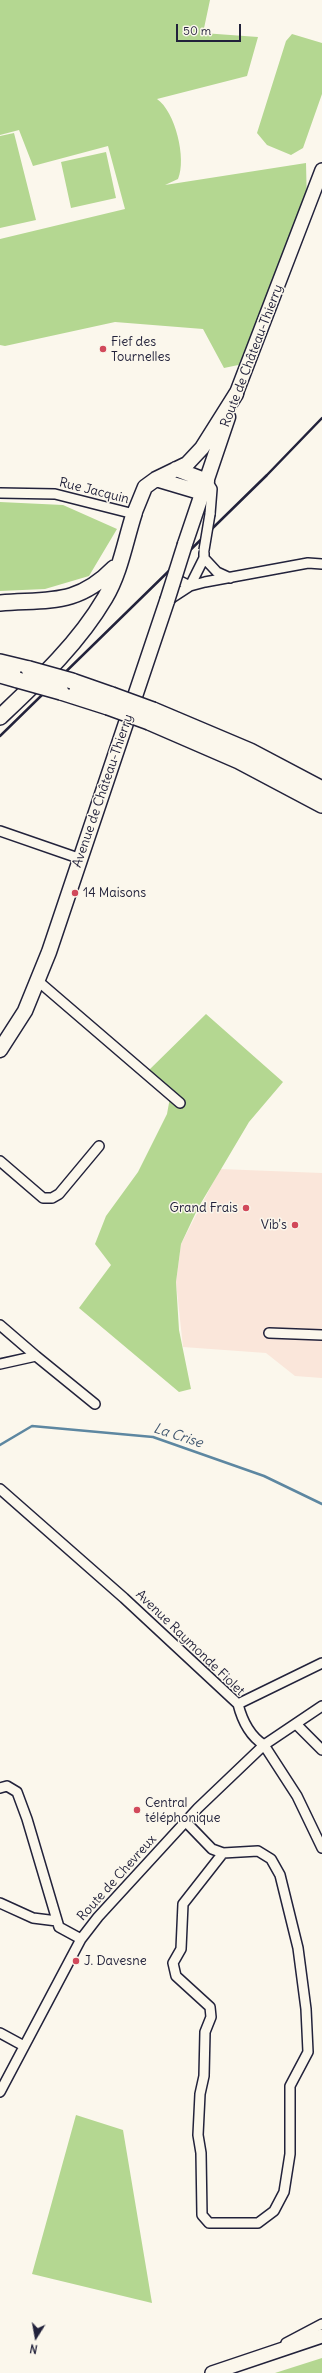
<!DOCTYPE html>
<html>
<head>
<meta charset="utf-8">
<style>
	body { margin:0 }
	#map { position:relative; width:322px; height:2373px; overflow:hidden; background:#fbf7ec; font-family:Delius,sans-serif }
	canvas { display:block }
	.north { position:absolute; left:16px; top:2317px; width:40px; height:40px; -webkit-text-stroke:3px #fbf7ec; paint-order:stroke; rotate:191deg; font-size:11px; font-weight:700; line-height:16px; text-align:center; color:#22223b }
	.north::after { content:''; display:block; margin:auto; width:14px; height:18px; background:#22223b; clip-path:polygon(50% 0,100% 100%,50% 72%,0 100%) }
	.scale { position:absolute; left:176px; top:24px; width:65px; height:18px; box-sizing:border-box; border:2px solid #22223b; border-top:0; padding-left:5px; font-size:12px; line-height:14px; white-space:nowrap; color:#22223b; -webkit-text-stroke:3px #fbf7ec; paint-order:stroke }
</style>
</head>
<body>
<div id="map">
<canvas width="322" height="2373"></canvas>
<div class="north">N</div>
<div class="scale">50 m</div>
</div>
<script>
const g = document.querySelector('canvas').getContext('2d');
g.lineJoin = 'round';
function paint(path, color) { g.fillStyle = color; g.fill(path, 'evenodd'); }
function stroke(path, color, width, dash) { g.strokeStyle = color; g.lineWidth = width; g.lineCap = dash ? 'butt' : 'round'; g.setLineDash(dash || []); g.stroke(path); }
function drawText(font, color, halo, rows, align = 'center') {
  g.font = font + ' Delius,sans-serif'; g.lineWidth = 3; g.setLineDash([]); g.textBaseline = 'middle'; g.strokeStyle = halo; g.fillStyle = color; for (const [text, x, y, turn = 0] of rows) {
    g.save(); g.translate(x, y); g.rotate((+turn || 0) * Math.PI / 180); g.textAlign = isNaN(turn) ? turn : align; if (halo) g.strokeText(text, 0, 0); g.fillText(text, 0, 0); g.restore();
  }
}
const built = new Path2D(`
	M220,1169l102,4v205l-27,-2 -29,-23 -83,-6 -7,-65 5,-38z`);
const green = new Path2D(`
	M0,0h210l-7,33 55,4 -11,39 -90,23c18,12 30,60 21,80l-13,6 141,-22 1,42 -64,159 -19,4 -21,-39 -88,-7 -110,24 -5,-1v-106l125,-30 -17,-63 -75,20 -14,-36 -19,5z
	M292,34l30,9v51l-19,54 -12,7 -24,-10 -10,-12 29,-92z
	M14,133l22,87 -36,8v-92z
	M106,152l10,46 -45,10 -10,-46z
	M0,502l63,3 54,24 -28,47 -44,13 -45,2z
	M206,1014l77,68 -34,40 -51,86 -17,36 -5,38 3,48 12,59 -12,3 -100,-84 32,-43 -16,-21 11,-28 32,-44 29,-58 4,-22 -23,-21z
	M76,2115l47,15 29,173 -120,-29z
	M322,2358v15h-47z`);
const stream = new Path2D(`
	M0,1445l32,-19 121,11 111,39 58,28`);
const minor = new Path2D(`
	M207,481l5,8 -2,25
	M0,493l55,1 79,20
	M204,553v5l13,14 13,6
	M174,578l16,8 14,-28
	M167,601l23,-15 15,-4 103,-19 14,1
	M0,831l81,28
	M38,981l142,122
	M0,1161l43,37h9l7,-4 40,-48
	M0,1325l36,31 -36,8
	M269,1333l53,2
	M36,1356l59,48
	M0,1489l124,109 114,106c4,16 12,32 26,41l33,51 25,52
	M238,1704l84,-41
	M296,1724l26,26
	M0,1788l7,-2 10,6 10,27 32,108 22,12
	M185,1821l27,28 11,4 35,-2 13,8 9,16 18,73 8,61 2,43 -18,34v68l-6,38 -10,19 -16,12h-49l-7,-8 -1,-62 -3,-18 2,-41 4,-18 1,-44 6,-15 -1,-10 -34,-31 -3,-13 8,-14 2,-45 40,-51
	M0,1903l33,15 24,3
	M0,2033l24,13
	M0,2092l81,-153 17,-22 100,-109 66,-63 58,-39
	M286,2343l36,-19`);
const secondary = new Path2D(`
	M236,394l86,-224
	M212,2373l110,-37`);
const primary = new Path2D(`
	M176,469l31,12
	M156,479l47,14
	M134,514l11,-27 11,-8 31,-15 15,-16 34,-54
	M185,544l43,-127
	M0,1050l25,-39 24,-59 118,-351`);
const trunk = new Path2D(`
	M0,603c49,-4 77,3 114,-35
	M0,662l29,7
	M0,675l18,5
	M72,681l40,14
	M61,692l47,15
	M153,710l97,41 72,38
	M0,717c38,-36 78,-73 105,-119 15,-25 20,-56 29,-84
	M149,722l90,39 83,44`);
const rail = new Path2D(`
	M0,736l267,-261 55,-57`);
const minorBridge = new Path2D(`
	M204,550l6,-36`);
const primaryBridge = new Path2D(`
	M167,601l18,-57`);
const trunkBridge = new Path2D(`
	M29,669l43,12
	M18,680l43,12
	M112,695l41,15
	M108,707l41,15`);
const markers = [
	[103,349,4,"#d1495b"],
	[75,893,4,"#d1495b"],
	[246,1208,4,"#d1495b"],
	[295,1225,4,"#d1495b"],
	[137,1810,4,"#d1495b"],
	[76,1961,4,"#d1495b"]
];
const poiNames = [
	["Fief des",111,342],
	["Tournelles",111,357],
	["14 Maisons",83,893],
	["Grand Frais",238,1208,"right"],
	["Vib's",287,1225,"right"],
	["Central",145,1803],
	["téléphonique",145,1818],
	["J. Davesne",84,1961]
];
const streetNames = [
	["Route de Château-Thierry",252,356,-69],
	["Rue Jacquin",94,491,14],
	["Avenue de Château-Thierry",103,791,-71],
	["Avenue Raymonde Fiolet",190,1643,44],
	["Route de Chevreux",117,1878,-48]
];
const waterNames = [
	["La Crise",178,1436,18]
];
paint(built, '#fae6da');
paint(green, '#b4d791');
stroke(stream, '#5d87a1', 2.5);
stroke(minor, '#22223b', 12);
stroke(secondary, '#22223b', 16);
stroke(primary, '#22223b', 17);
stroke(trunk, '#22223b', 18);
stroke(minor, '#fbf7ec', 9);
stroke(secondary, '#fbf7ec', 13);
stroke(primary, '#fbf7ec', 14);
stroke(trunk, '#fbf7ec', 15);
stroke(rail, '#22223b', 2.5);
stroke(minorBridge, '#22223b', 12, []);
stroke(primaryBridge, '#22223b', 17, []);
stroke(trunkBridge, '#22223b', 18, []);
stroke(minorBridge, '#fbf7ec', 9);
stroke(primaryBridge, '#fbf7ec', 14);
stroke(trunkBridge, '#fbf7ec', 15);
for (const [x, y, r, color] of markers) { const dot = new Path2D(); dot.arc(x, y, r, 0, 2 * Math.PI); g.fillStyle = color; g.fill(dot); stroke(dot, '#fbf7ec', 1.5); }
drawText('13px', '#22223b', '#fbf7ec', poiNames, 'left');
drawText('13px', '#22223b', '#fbf7ec', streetNames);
drawText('italic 14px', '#3f556e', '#fbf7ec', waterNames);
</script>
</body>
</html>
